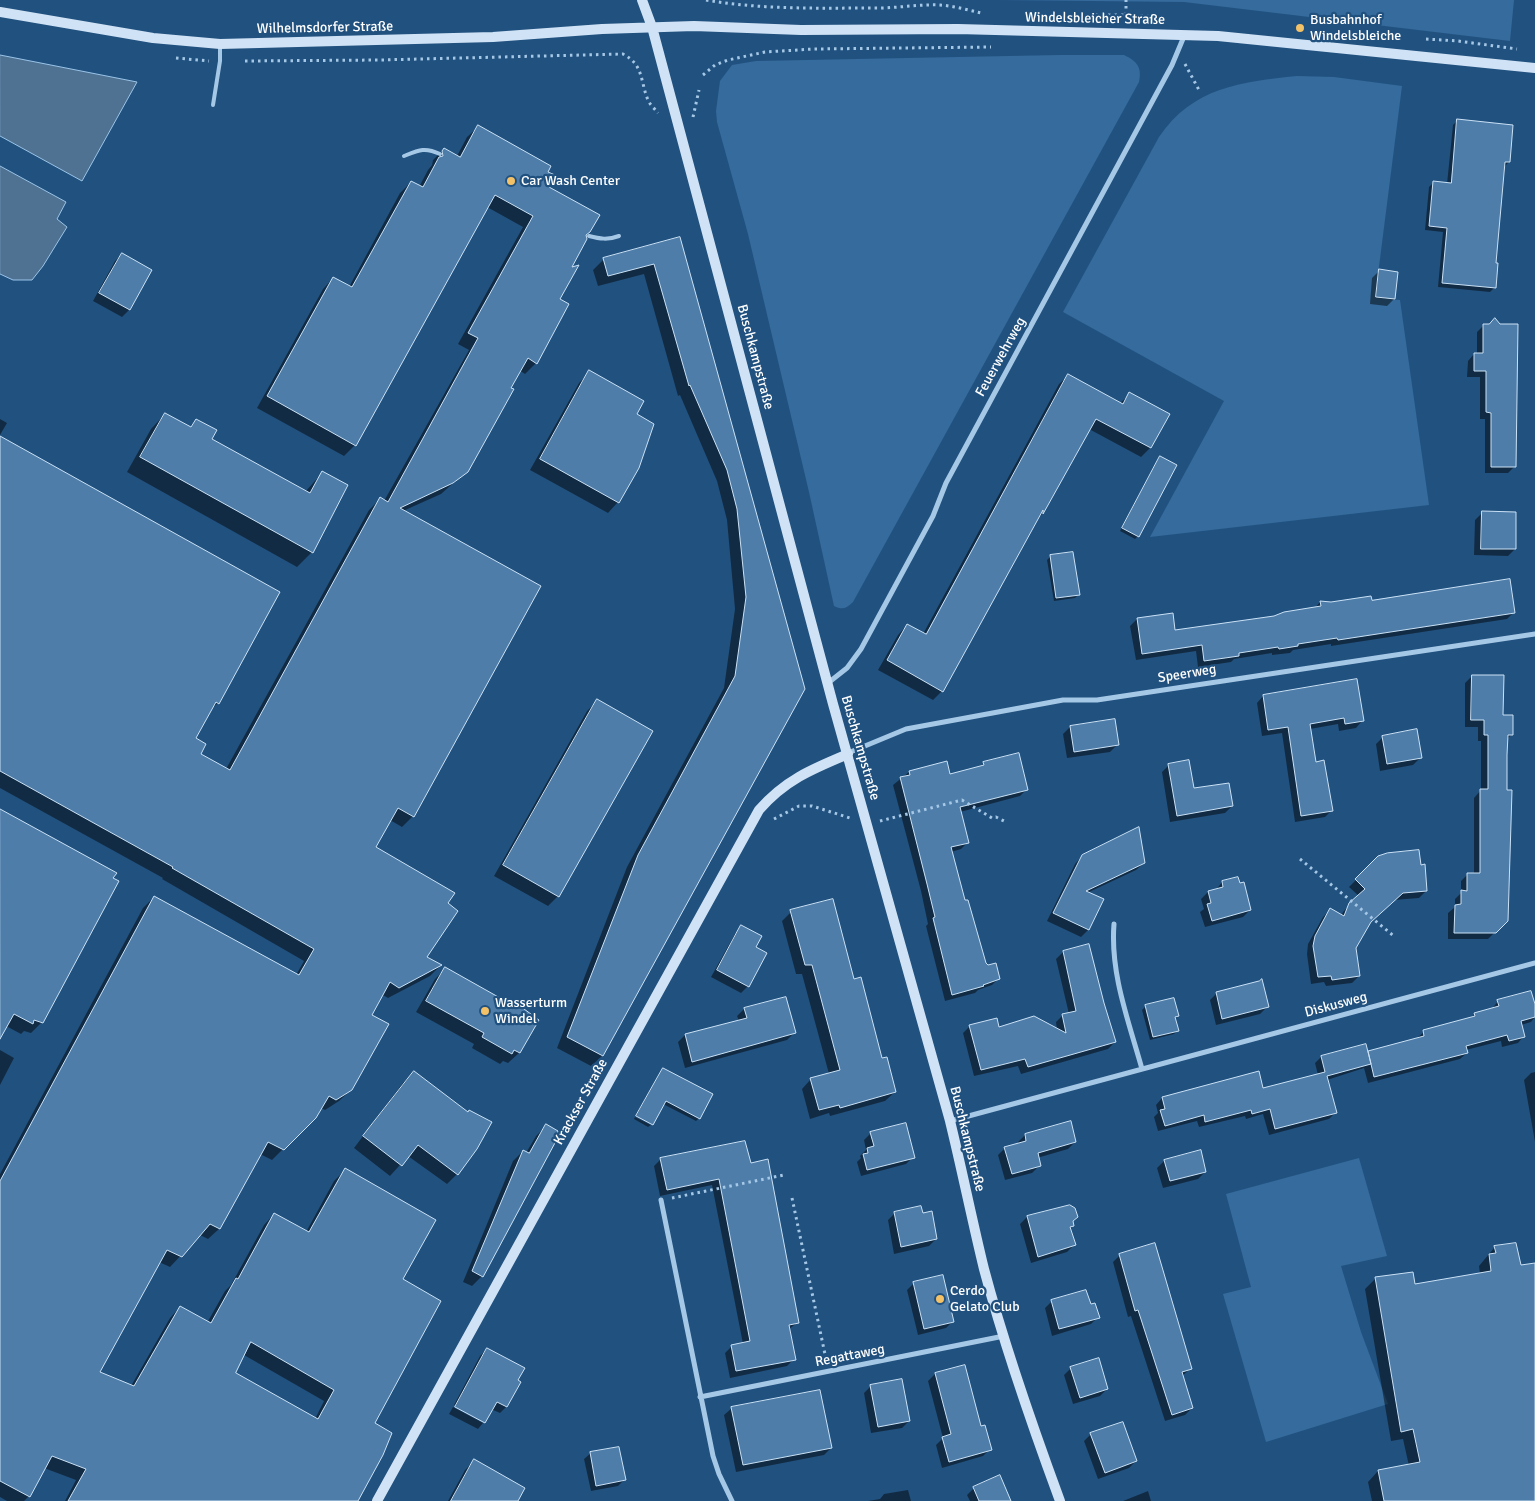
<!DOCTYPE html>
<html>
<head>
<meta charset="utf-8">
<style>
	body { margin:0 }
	canvas { display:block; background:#21517f }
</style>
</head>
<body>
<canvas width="1535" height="1501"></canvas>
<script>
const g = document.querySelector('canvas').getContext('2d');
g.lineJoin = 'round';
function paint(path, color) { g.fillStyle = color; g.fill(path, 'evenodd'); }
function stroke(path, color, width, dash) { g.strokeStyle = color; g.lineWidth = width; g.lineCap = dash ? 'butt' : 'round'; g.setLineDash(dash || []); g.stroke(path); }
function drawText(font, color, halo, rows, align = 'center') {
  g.font = font + ' Signika,sans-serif'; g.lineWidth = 4.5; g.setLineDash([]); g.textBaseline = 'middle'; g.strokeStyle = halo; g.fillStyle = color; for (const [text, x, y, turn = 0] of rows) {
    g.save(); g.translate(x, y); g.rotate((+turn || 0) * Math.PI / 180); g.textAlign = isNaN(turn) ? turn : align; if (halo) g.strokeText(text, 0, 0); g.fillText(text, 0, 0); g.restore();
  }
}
const green = new Path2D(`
	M1001,0h513l-4,41 -326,-39z
	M1060,55h64c13,6 18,12 15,27l-286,520c-7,7 -11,8 -19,4l-25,-114 -61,-258 -31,-112 -1,-11 4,-30 12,-16 24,-4z
	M1297,76l37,1 68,9 -27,212 25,2 29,205 -279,32 74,-136 -161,-89 96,-175c34,-50 82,-55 138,-61z
	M1359,1158l28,98 -46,10 20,66 27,72 -122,38 -43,-148 28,-7 -25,-93z`);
const water = new Path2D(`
	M0,55l137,27 -55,99 -82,-45z
	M0,166l66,36 -9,17 10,8 -24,39 -11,14h-19l-13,-6z`);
const shadow = new Path2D(`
	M1457,121l52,41 -4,4 -11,98 1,23 -5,5 -52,-5 5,-55 -18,-2 4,-43 4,-4 14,1 6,-59z
	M478,127l68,45 1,15 42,45 -4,4 -15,33 -34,94 -11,11 -6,-4 -52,101 -26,23 -38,17 10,305 -11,11 -12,-7 -15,28 71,55 -21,54 15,9 -10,10 -42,22 -7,-4 -11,21 -19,75 -12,11 -14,9 -4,-2 -6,9 -43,43 -12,-6 -41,75 -11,10 -8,-4 -30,32 -11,-5 -61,110 33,14 39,-68 10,-11 27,16 18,-32 6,-6 33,-60 10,-11 32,18 28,-51 11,-11 57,109 -46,222h-291l11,-21 -32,-12 -15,28 -5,5h-17l-7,-4v-323l143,-266 11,-11 142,78 8,-14 -142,-82 1,-1 -163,-90v-350l218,265 -8,7 -16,29 5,15 27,15 143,-259 11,-11 4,2 85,-151 -11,-6 65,-117 -36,-20 -132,238 -11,11 -87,-48 66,-119 10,-11 16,9 51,-94 11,-11 8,5 9,-17 4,-5 1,-5 11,-11 13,7 10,-19zM244,1355l80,46 -9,18 -80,-46z
	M679,239l125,449 -202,368 -11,10 -34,-18 70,-181 97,-179 11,-79 -8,-89 -10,-39 -37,-86 -2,1 -34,-122 -46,12 -5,-16 11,-11z
	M122,254l29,16 -22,40 -7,7 -29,-16 22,-40z
	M1379,271l15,28 -7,7 -17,-2 2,-26z
	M1484,325l31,141 -7,7h-23v-54h-5v-42h-13l1,-16 6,-7h3v-22z
	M590,372l46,43 -18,87 -10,11 -78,-43 49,-87z
	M1069,375l51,28 10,-9 38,21 -18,33 -9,9 -52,-28 -47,85 -7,7 -93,170 -9,9 -55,-30 20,-35 9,-10 16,9 136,-250z
	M165,414l24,14 7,-8 15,20 94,52 17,-19 -10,79 -15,15 -170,-95 24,-43z
	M0,419l7,4 -7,12z
	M1160,458l-22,78 -3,3 -15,-8z
	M1482,513l33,36 -7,7 -34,-1 1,-35z
	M1050,557l29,37 -4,4 -21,3 -7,-41z
	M1320,602h51l143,10 -7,7 -176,27v-2l-38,6 -3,3 -18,2v-2l-38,6 -3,3 -33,5 -2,-16 -60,9 -6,-34 7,-7 37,13 100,-14 41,-10z
	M1472,676l30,40 10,18 -6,6 1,180 -19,19h-40v-26l7,-6v-8l6,-6v-12l7,-7h6v-76l7,-8v-49h-3v-14h-13v-44z
	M1263,696l99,25 -6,7 -17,3 -1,-7 -28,5 5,34 16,48 -6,6 -30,5 -13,-89 -20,3 -5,-33z
	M597,701l-39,195 -10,10 -54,-30 93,-165z
	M1070,727l47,18 -7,7 -43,6 -4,-24z
	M1383,737l37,21 -7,7 -33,6 -4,-27z
	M946,763l3,12 31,-8 4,-4 43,26 -7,7 -60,16 8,30 -7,7 -10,3 13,50 21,62 14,14 -7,7 -14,5 -3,3 -30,8 -19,-75 2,-2 -7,-33 -28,-106 16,-13z
	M1169,765l24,25 39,16 -7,7 -55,9 -8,-50z
	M0,810l42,212 -11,11 -7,-2 -3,3 -15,-8 -6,11z
	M1082,856l62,7 -8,7 -49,23 16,7 -15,30 -7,7 -34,-16 28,-57z
	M1379,857l47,34 -7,7 -25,2 -25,23 -14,24 4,29 -7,7 -26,3 -2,-4 -13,2 -4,-30 1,-10 15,-27 7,-7 11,6 2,-4 16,-16 -10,-9z
	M1222,882l28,28 -7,7 -38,10 -5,-15 4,-3 -3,-10 7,-7 8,-2z
	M791,912l62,68 42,112 -10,9 -55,15 -1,-3 -19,6 -8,-30 9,-10 18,-5 -27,-100h-6l-14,-53z
	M742,927l12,20 -6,39 -7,7 -30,-16 24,-43z
	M1088,945l15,59 12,38 -7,7 -87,25 -3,-8 -44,10 -11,-43 7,-7 28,3 59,1 -1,-8 7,-7 6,-1 -13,-55 7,-7z
	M445,969l92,51 -18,33 -11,10 -5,-2 -3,3 -28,-16 2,-4 -58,-32 19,-33z
	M1217,993l50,14 -7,7 -44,11 -6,-25z
	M785,998l9,35 -7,7 -102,28 -7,-26 7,-7 54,-14 -2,-5 7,-7z
	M1498,1001l37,7v9l-4,5 -10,3 3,11 -6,7 -16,4 -1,-6 -35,9 1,3 -7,6 -92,24 -4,-15 -37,12 9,32 -7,7 -60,16 -6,-21 -17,5 -1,-3 -46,11 -2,-6 -39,10 -4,-14 4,-4 -2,-8 6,-7 101,-8 55,-15 -3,-12 6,-6 44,-11 2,8 50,-16 7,-6 45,-13 6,-5 17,-5z
	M1146,1006l32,10 -3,3 2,12 -3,3 -24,6 -8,-30z
	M0,1050l14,8 -14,27z
	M663,1069l36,49 -3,3 -33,-17 -11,19 -16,-8z
	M414,1072l54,41 -11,61 -10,10 -39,-28 -18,20 -36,-28 49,-65z
	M1535,1072v70l-11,-62 7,-7z
	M635,1117l16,8 -3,2 -14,-8z
	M1070,1123l5,19 -7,7 -31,9 2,8 -7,7 -27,7 -7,-25 7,-7 14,-4 -1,-2 7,-7z
	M546,1126l-64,150 -10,10 -9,-4 50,-121 10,-10 3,2 10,-17z
	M871,1133l42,24 -7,7 -45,12 -4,-14 4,-4 -1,-2 6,-6 -2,-10z
	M744,1142l54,180 -10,8 6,29 -7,7 -57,12 -5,-25 7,-7 11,-2 -31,-159 -52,11 -6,-30 7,-7z
	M1200,1152l5,20 -7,7 -35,9 -6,-20 7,-7z
	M1070,1206l3,20 -3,3 4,16 -7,7 -36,11 -11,-39 7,-7z
	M895,1213l41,26 -7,7 -35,8 -6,-34z
	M1494,1248l26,19 15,-3v237h-163l-4,-19 10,-11 31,-5 -6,-27 -12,2 -26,-152 11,-11 38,8 66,-12 -1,-8z
	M1120,1255l70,114 -8,7 10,32 -7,7 -20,6 -34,-105 -3,1 -15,-55z
	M914,1283l39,38 -7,7 -28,7 -11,-45z
	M1052,1301l38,4 8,12 -7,7 -39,12 -7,-28z
	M487,1349l29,32 -10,26 -6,6 -9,-4 -7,14v-2l-30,-16 26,-49z
	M964,1367l16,60 10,22 -7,7 -41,12 -6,-23 7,-7 -15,-57 7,-7z
	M1071,1368l36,21 -7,7 -27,8 -9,-29z
	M871,1386l38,35 -7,7 -31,5 -7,-40z
	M453,1407l30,16 -5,6 -29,-15z
	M732,1408l99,40 -7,7 -88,17 -12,-57z
	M1091,1434l45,27 -7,7 -31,11 -14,-38z
	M591,1453l33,27 -6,6 -27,5 -7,-32z
	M474,1461l43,40h-69l17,-31z
	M974,1488l36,13h-40l-3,-6z
	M908,1490l3,11h-43l12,-2 4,-5z
	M1148,1491l3,10h-28z`);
const building = new Path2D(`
	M1457,119l56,6 -3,37h-5l-9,101h2l-2,25 -54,-5 5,-55 -18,-2 4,-45 18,2z
	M478,125l73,41 -3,6 7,3 -6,12 51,28 -10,17 -4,3 1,4 -15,28 7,-2 -19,34 9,5 -32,60 -9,-6 -17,30 3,1 -46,83 -15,11 -53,25 141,78 -127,231 -16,-9 -22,39 79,46 -7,10 10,8 -31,46 15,8 -43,23 -9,-6 -18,33 17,9 -37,66 -16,10 -7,-4 -13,22 -32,32 -16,-8 -48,87 -10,-5 -28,33 -15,-7 -67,122 34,14 46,-80 31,17 25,-45 2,1 36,-66 35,19 36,-64 91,52 -33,59 38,22 -66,122 17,10 -9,22 -25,46h-290l18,-32 -34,-13 -22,41 -30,-16v-300l154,-285 145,79 15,-26 -142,-81 1,-1 -173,-96v-335l280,156 -61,112 -3,-2 -20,36 10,6 -5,10 29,16 150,-273 8,5 90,-164 -10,-5 65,-117 -38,-21 -139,251 -89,-50 66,-119 19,10 59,-106 12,6 16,-30 4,-1 -1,-5 2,-3 16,9zM251,1342l83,48 -16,29 -82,-46z
	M680,237l125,452 -202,367 -36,-19 71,-182 97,-179 11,-79 -9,-88 -10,-39 -37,-85 -1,1 -35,-122 -46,12 -5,-18z
	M122,253l30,17 -22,40 -31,-17z
	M1379,269l19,3 -3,27 -19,-2z
	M1495,318l5,6h18l-2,143h-25v-54l-5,-1v-41h-12v-18h9v-29h6z
	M589,370l55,31 -7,13 17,10 -15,44 -20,35 -79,-44z
	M1068,374l55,30 6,-12 41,22 -19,34 -55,-29 -53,95v-4l-100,182 -56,-32 20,-36 19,10z
	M165,413l26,14 5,-8 21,11 -5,9 98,54 12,-22 26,14 -35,68 -173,-96z
	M1160,456l17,9 -38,72 -17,-9z
	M1482,511l34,1v37h-35z
	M1073,552l7,43 -24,3 -6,-43z
	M1510,579l5,34 -177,27 -1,-2 -39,6v2l-19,3 -1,-2 -39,6v3l-35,5 -2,-16 -60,9 -5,-36 36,-5 2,17 99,-14 10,-4 37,-6 -1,-5 11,1 40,-6 1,4z
	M1472,675h32l-1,40h10v20h-5l-1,20v35h5l-4,131 -12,12h-42l1,-28 6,-1v-14l6,1v-18h13v-84h8v-54h-4v-15h-13z
	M1357,679l7,42 -19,3 -1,-6 -34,6 6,38 8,-2 9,51 -32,5 -13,-89 -20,3 -5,-35z
	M597,699l56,32 -94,166 -56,-32z
	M1115,719l4,26 -45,7 -4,-26z
	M1417,729l5,29 -35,6 -5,-28z
	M1019,753l9,37 -68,17 9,36 -18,4 14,53h3l18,63 2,2 8,-2 4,16 -17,6 1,1 -32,9 -19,-77 2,-1 -8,-33 -27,-107 10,-2 -1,-4 38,-10 3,13 34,-9 -1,-3z
	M1189,760l5,28 35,-5 4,23 -56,10 -9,-52z
	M0,809l117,64 -4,5 6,3 -76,142 -9,-3 -1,4 -19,-10 -14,25z
	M1139,827l6,36 -59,28 18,8 -15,31 -36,-17 29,-58z
	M1419,850l2,15 4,-1 2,27 -24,2 -32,29 -15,26 4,28 -28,4 -1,-4 -13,1 -5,-31 2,-10 15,-28 14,8 5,-13 16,-14 -10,-10 23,-23 9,-3z
	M1238,877l2,6 4,-1 7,28 -39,11 -5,-17 4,-1 -3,-12 15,-4 -1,-6z
	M833,899l21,80 7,-2 21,81 5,-1 9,35 -56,16 -1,-3 -20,5 -9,-32 30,-8 -28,-105h-7l-15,-55z
	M741,925l21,11 -6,11 11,6 -18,34 -32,-17z
	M1089,944l15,59 12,39 -88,25 -3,-8 -44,11 -12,-45 28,-7 2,9 35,-11 32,17 -4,-19 14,-3 -13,-60z
	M445,967l64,36 11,3 19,14 -19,33 -6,-3 -2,4 -30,-17 2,-4 -58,-32z
	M1262,979l7,28 -47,12 -6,-27 43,-11z
	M1531,991l4,13v13l-14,4 4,16 -16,4 -2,-6 -41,11 2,7 -94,24 -6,-26 56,-15 -1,-6 52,-14 -1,-3 25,-7 -2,-6z
	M786,997l10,36 -104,29 -7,-28 62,-16 -3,-10z
	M1174,998l5,18 -4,1 4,14 -26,6 -8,-32z
	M1366,1044l5,20 -44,12 10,37 -62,16 -5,-20 -18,5 -1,-4 -46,12 -1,-7 -39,11 -5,-16 5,-1 -3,-12 97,-26 4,17 62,-16 -4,-16z
	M663,1068l50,26 -13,25 -34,-18 -13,24 -17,-9z
	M414,1071l54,41 1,-2 23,12 -15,27 -19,26 -40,-30 -16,21 -39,-30z
	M1071,1121l5,21 -38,11 3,13 -29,8 -8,-27 22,-6 -1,-7z
	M906,1123l9,35 -48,12 -4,-16 5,-1 -1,-5 7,-2 -4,-14z
	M546,1124l12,7 -2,10 -73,136 -11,-6 51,-121 6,3z
	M745,1141l6,22 17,-4 31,164 -10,2 7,35 -60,11 -5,-26 19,-4 -31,-162 -52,11 -7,-32z
	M1201,1150l5,22 -36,9 -6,-21z
	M1070,1205l5,3 3,9 -5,4 1,5 -4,1 6,18 -38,12 -11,-41z
	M921,1206l2,7 9,-2 5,28 -36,8 -7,-35z
	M1155,1243l37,126 -10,3 11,36 -21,7 -34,-105 -3,1 -16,-57z
	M1516,1243l5,22 14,-2v238h-151l-6,-31 42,-8 -7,-33 -12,3 -26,-155 38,-5 2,12 76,-13 -2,-17 7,-1 -2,-7z
	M943,1275l11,47 -30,7 -11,-47z
	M1086,1290l5,14 4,-1 5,15 -41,11 -8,-29z
	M487,1348l38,20 -7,12 3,2 -14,25 -10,-5 -12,21 -30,-16z
	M1099,1358l9,31 -28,9 -10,-31z
	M965,1365l16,61 4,-1 7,25 -43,12 -7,-25 9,-3 -16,-61z
	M902,1379l8,42 -32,6 -8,-42z
	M820,1390l12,58 -89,17 -12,-58z
	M1123,1422l14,39 -32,12 -15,-40z
	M619,1447l7,33 -30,6 -6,-34z
	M474,1459l51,29 -7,13h-67z
	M1000,1475l11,26h-32l-6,-14z`);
const path = new Path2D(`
	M706,0c57,10 114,8 172,8 21,0 41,-4 62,-3 14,1 28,5 41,8
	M1095,15h31l33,2
	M1126,15v-15
	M1426,39l32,2 59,8
	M176,58l33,3
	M245,61l134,-1 244,-6c21,11 17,27 25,46 2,5 7,9 10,13
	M1185,64l14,26
	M703,75l12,-10 13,-5 37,-8 49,-3 177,-2
	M693,117l6,-27
	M774,819l25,-13h13l38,12
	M880,821l82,-21 30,18 4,-1 8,4
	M1300,859l95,78
	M672,1198l112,-23
	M792,1198l34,161`);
const lane = new Path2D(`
	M213,105l7,-44v-15
	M404,156c15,-6 21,-9 36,-2
	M589,236c11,3 19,4 30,0`);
const street = new Path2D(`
	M828,683l19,-15 14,-19 72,-133 13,-33 226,-418 13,-31
	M848,753l58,-24 157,-29h34l438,-66
	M1114,924c-4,50 15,98 28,145
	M950,1121l585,-158
	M661,1200l52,256 6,18 13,27
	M700,1397l304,-61`);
const secondary = new Path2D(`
	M642,0l10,27 181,677 117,417c12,49 22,99 34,148 21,79 48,156 76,232
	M0,12l153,26 67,6 273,-7 109,-8 92,-3 107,4 157,-1 260,7 317,32
	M377,1501l382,-691c26,-30 53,-41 89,-56`);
const markers = [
	[1300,28,5,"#f3c168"],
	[511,181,5,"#f3c168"],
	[485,1011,5,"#f3c168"],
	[940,1299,5,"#f3c168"]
];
const streetNames = [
	["Windelsbleicher Straße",1095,19,1],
	["Wilhelmsdorfer Straße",325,28,-1],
	["Buschkampstraße",755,357,75],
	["Feuerwehrweg",1001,357,-61],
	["Speerweg",1187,674,-9],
	["Buschkampstraße",860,748,74],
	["Diskusweg",1336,1005,-15],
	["Krackser Straße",581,1102,-61],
	["Buschkampstraße",967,1139,76],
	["Regattaweg",850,1356,-11]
];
const poiNames = [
	["Busbahnhof",1310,20],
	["Windelsbleiche",1310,36],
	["Car Wash Center",521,181],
	["Wasserturm",495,1003],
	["Windel",495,1019],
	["Cerdo",950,1291],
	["Gelato Club",950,1307]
];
paint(green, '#356b9d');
paint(water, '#4f7293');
stroke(water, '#9ac4e8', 1);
paint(shadow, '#0007');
paint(building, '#4e7daa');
stroke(building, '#cae1f5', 1);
stroke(path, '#a6c8e7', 3, [2.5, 4]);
stroke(lane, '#a6c8e7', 4);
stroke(street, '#a6c8e7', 5);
stroke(secondary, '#d0e3f6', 10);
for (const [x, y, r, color] of markers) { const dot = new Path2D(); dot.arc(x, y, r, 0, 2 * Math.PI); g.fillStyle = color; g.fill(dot); stroke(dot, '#21517f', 2); }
drawText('14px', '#fff', '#21517f', streetNames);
drawText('14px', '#fff', '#21517f', poiNames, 'left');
</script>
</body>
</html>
